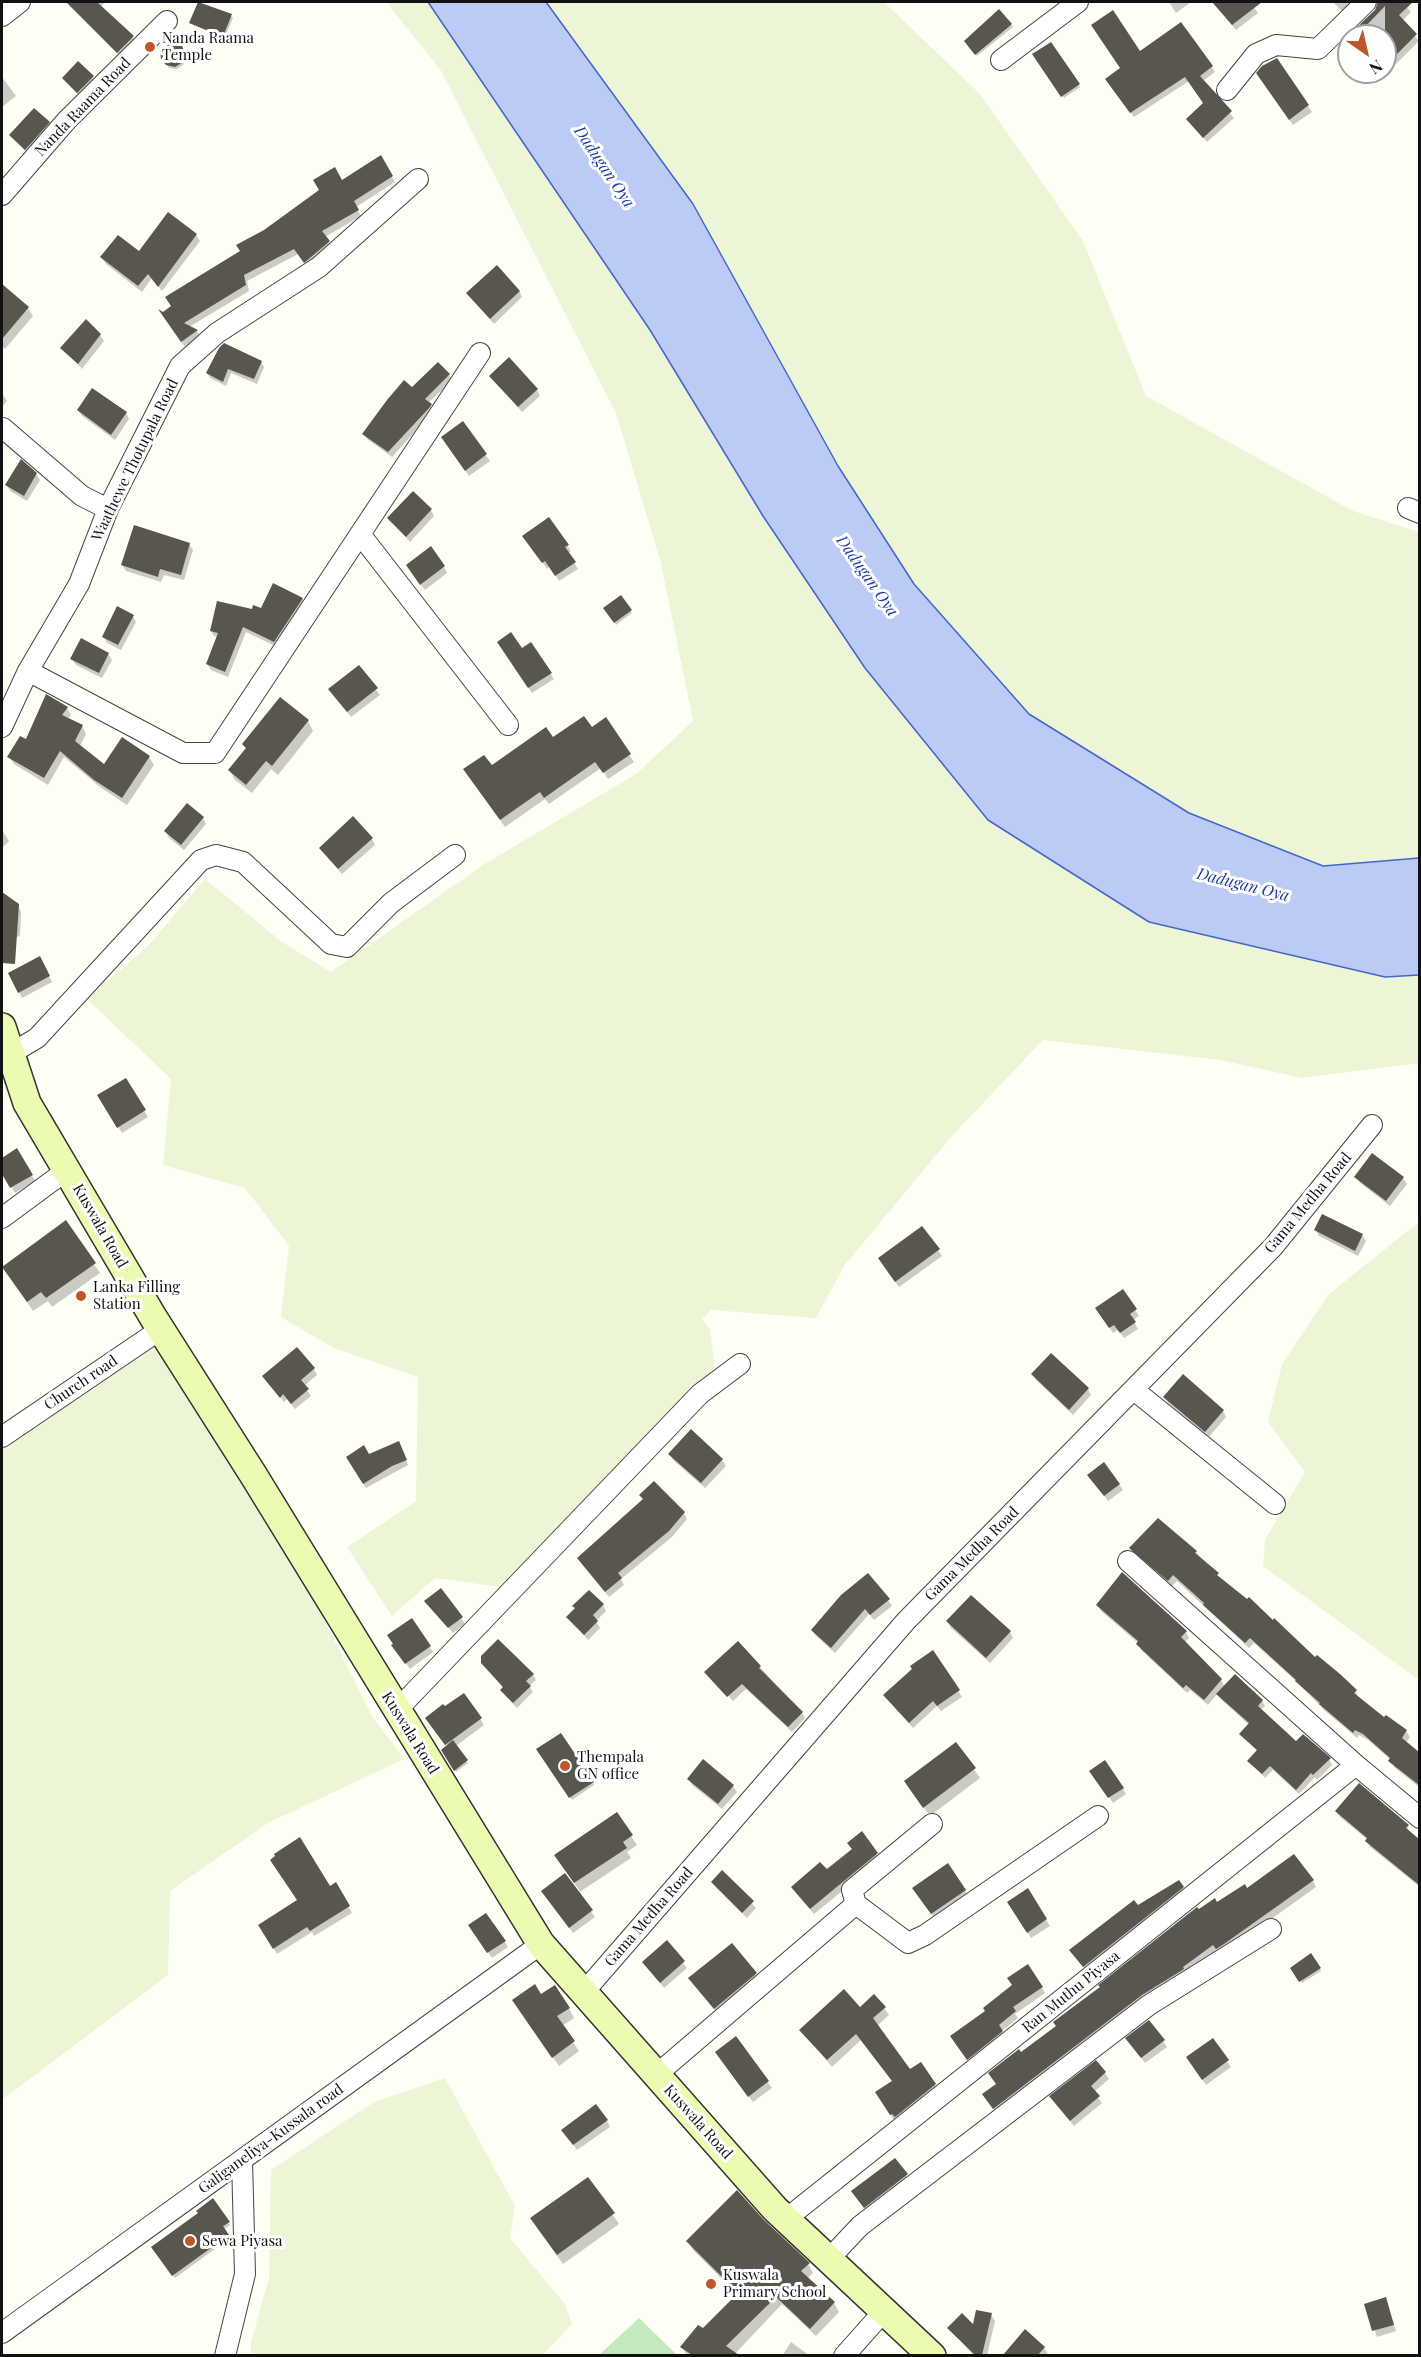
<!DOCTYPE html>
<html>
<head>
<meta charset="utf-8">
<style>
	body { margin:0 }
	#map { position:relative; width:1421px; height:2357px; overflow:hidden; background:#fdfff5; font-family:"Playfair Display",serif }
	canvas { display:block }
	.frame { position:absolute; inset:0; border:3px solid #111; pointer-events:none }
	.north { position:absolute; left:1337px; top:24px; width:60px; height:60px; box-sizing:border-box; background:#fff; border:2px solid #a0a0a0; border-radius:50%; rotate:146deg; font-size:16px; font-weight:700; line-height:24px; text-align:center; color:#111 }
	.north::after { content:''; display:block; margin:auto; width:21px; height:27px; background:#be572c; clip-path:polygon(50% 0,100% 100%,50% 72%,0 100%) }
</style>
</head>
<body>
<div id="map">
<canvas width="1421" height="2357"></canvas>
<div class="frame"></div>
<div class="north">N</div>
</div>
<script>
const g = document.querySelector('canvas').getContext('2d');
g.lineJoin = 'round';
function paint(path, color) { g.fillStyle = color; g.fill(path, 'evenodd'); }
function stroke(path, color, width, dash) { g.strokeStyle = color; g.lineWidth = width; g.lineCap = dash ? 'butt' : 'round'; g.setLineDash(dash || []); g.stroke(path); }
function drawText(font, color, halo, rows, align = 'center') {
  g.font = font + ' "Playfair Display",serif'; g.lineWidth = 6; g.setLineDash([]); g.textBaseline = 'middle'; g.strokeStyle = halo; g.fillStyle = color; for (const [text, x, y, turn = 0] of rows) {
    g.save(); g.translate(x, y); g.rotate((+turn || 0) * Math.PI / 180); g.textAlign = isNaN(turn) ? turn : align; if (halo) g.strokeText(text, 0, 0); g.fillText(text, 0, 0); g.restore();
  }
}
const farmland = new Path2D(`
	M386,2h498l96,92 103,147 63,155 207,115 66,21v531l-117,15 -82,-18 -177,-20 -92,97 -107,129 -28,52 -105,-8 -9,9 8,10 5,40 -186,194 -28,24 -66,-9 -43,38 -45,-69 69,-46 2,-124 -84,-29 -53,-31 8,-71 -44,-58 -82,-23 8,-86 -84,-80 62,-54 56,-66 77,63 49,30 152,-107 153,-91 57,-53 -32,-158 -45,-150 -176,-344z
	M1419,1222v458l-156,-114 2,-26 40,-68 -37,-50 14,-58 46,-69z
	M154,1344l151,237 67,135 32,43 -136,64 -98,68 -2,84 -166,125v-653z
	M445,2078l70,128 -5,32 55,66 7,20 -29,31h-292v-13l18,-64 2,-108 103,-68z`);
const green = new Path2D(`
	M639,2318l38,37h-78z`);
const water = new Path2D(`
	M428,2h118l147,202 145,262 76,118 115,130 160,99 134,53 96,-8v117l-34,2 -236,-55 -161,-102 -123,-152 -102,-152 -113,-186z`);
const shadow = new Path2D(`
	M75,2h30l-4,5 35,34 -16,15 -46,-47 -3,-4z
	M1169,2h22l-15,11z
	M1213,2h37l8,11 -22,17z
	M1333,2h27l-15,12z
	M1378,2h25l8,10 -9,9 17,20 -26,26 -8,-8v-23h-23l-4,-7 21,-23z
	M999,11l14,16 -36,29 -10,-12z
	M231,16l2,2 -9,21 -33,-16z
	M1050,44l30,43 -16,11 -30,-43z
	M181,45l5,12 -3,8 -6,4 -8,-1 -5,-7z
	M1140,53l72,14 3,5 -12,9 31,37 -27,24 -19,-23 17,-15 -16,-23 -55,36 -24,-32 12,-16z
	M1276,60l36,52 -19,13 -31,-46z
	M2,77l14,19 -14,11z
	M92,77l4,6 -15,15 -17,-20z
	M49,123l3,6 -23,26 -18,-20z
	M380,157l15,25 -39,25 5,9 -36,21 7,11 -24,19 -10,-13 -51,27 2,10 -60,36 8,4 3,6 -15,10 -24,-34 2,1 102,-82z
	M168,214l28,21 4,6 -38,50 -10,-13 -10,14 -36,-28 -4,-6 37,-5z
	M2,288l26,20 5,8 -28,33 -3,-3z
	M519,291l3,6 -28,27 -26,-30z
	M100,335l4,6 -22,28 -20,-21z
	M261,362l3,5 -7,17 -26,-11 -5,13 -16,-8 -3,-5z
	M449,375l3,6 -24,22 6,8 -2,2 -40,44 -25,-18 -3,-5 48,-45z
	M491,376l46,14 3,6 -18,16z
	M93,390l33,23 3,6 -14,21 -33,-24 -4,-6z
	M2,393l5,8 -5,6z
	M462,423l28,38 -21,15 -23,-33z
	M36,474l4,6 -13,21 -17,-10 -3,-6z
	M431,510l3,6 -24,26 -21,-24z
	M528,542l39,3 4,6 -3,2 10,16 -19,12 -9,-15 -3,3z
	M189,544l4,6 -9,30 -20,-5 -3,7 -35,-11 -4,-6z
	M444,567l3,6 -22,17 -14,-18z
	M620,597l12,16 -16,12 -11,-17z
	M302,599l3,6 -28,42 -31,-15 -18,45 -17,-7 -4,-6 11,-27 -4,-1 -3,-5 42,-20z
	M133,616l3,6 -15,28 -14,-7 -3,-6z
	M502,648l19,2 29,23 4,6 -22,14z
	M108,654l4,6 -10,18 -26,-13 -4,-6z
	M359,667l21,28 -29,22 -17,-21z
	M67,708l4,7 -3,4 14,7 4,8 -6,12 25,20 18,-27 26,18 5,8 -27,40 -27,-18 -36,-30 -16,28 -34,-21 -5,-7z
	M308,721l5,10 -35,44 -7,-6 -19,24 -17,-13 -5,-9 17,-21 -4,-6z
	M591,729l38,26 5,7 -26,17 -7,-11 -52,36 -4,-5 -40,28 -35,-50 83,-38z
	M203,818l3,6 -22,26 -15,-12 -3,-6z
	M2,830l7,11 -7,7z
	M372,839l3,6 -33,29 -22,-26z
	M2,894l16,11 3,7 -1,24 -18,6z
	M39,958l13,24 -30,16 -12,-24z
	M125,1080l23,37 -26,16 -23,-37z
	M17,1150l18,31 -20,12 -13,-22v-11z
	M1356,1177l47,1 4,6 -17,22 -30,-23z
	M65,1222l35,51 -48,34 -4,-6 -15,10 -23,-34z
	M1316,1230l46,5 4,6 -8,15 -39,-20z
	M938,1250l4,6 -43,31 -16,-22z
	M1123,1291l16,25 -6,4 5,9 -14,9 -6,-8 -5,3 -13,-19z
	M1051,1355l37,34 3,6 -18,20 -37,-35 -3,-6z
	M314,1369l3,6 -13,11 7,10 -16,13 -8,-10 -3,3 -20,-26z
	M1165,1397l58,14 3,6 -17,20 -41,-34z
	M691,1431l31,29 4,6 -21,22 -32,-28 -3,-6z
	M401,1448l7,17 -42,23 -18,-31 21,-1z
	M1093,1481l26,3 4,6 -15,11z
	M684,1513l3,6 -15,18 -51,42 3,6 -15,12 -27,-33z
	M1131,1548l65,4 24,27 136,112 2,7 26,21 3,-2 19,14 4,6 -4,6 14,10v35l-26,-21 -3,-7 -23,-20 -9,-5 -2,3 -33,-28 -27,-28 -43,-39 -5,5 -72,-67 -5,5 -37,-32z
	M842,1596l46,4 4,6 -18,14 -5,-6 -34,39 -19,-17 -4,-6z
	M426,1601l35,17 4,6 -12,9z
	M603,1605l3,6 -10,10 4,7 -12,12 -20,-23z
	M1098,1605l88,27 3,6 -5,5 37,37 4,7 37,13 3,6 -4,4 35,33 33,16 3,6 -15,15 -2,-3 -16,17 -26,-24 -8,8 -16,-17 9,-9 -17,-18 8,-9 -28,-26 -3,-6 -10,12 -18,-15 -3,3 -46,-43 -3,-7 -37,-32z
	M948,1622l62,10 3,6 -23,25 -39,-35z
	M738,1643l64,70 3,5 -13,14 -46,-43 -13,12 -23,-25z
	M395,1644l35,3 3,5 -23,17 -13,-18z
	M933,1652l29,45 -21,14 -4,-5 -24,22 -28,-33z
	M482,1662l51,13 3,5 -7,6 4,6 -16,16 -12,-13 -3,-5 2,-1z
	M464,1695l20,30 -28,21 12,17 -12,9 -13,-22 4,-3 -17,-23 15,-16z
	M560,1735l34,50 -22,15 -34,-50z
	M956,1744l24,34 -50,38 -24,-34z
	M1095,1777l28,12 3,5 -13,9z
	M689,1779l44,7 4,6 -15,17 -30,-24z
	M1336,1811l71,15 3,7 10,8v46l-50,-40 -2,-7 -28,-23z
	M631,1836l6,9 -10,7 4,6 -53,35 17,24 -22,16 -26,-35 33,-7 -19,-26z
	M877,1854l3,6 -66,54 -18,-21 31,-21z
	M722,1872l34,36 -9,10 -35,-36z
	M1313,1881l3,6 -318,228 -10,-14 9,-17 24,-30 36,-27 142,-116 48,-21z
	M1179,1882l7,11 -99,78 -13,-16 63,-47z
	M335,1884l17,29 -38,23 -2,-4 -35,22 -17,-29z
	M965,1890l3,6 -33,23 -17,-24z
	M1028,1891l22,35 -19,12 -19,-30z
	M473,1931l31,10 4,6 -16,11z
	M666,1942l21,26 -23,20 -20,-26z
	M1310,1955l11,16 -19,12 -10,-15z
	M755,1974l6,9 -40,35 -31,-40z
	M1042,1988l3,5 -30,21 3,4 -16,13 3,6 -34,28 -16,-22z
	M541,1996l28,13 5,9 -12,8 17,25 -20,15 -40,-56z
	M884,2008l5,7 -12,11 33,45 25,14 4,7 -44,30 -14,-22 12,-18 -32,-42 -29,27 -31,-37z
	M736,2038l36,50 -19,14 -33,-44z
	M1213,2040l18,27 -25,18 -15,-22z
	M1163,2041l4,6 -22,16 -14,-19z
	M1096,2062l13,17 -15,13 8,11 -28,23 -23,-29z
	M607,2121l3,6 -33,23 -10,-14z
	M895,2160l15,21 -42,32 -12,-16z
	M588,2179l31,45 -56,40 -26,-36z
	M212,2201l18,24 -6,4 6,9 -55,40 -22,-31 46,-33z
	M688,2241l120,23 5,9 -6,6 27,24 5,9 -23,24 -34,-32 -49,52h-46l-5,-9 21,-17 35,-35 -45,-45z
	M1385,2299l11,32 -19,6 -11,-32z
	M991,2315l4,6 -8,35h-13l-25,-28 24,-1z
	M1025,2331l19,17 4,6 -2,2h-41z
	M791,2342l19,14h-28z`);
const building = new Path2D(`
	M66,2h31l37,34 -17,17z
	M198,2l34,12 -9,23 -34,-14z
	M1212,2h50l-30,23z
	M1378,2h35l-14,13 18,19 -32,32v-60l-23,24 -4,-4 17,-16z
	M999,9l13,15 -37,31 -11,-14z
	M1113,10l27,41 41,-29 32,44 -13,10 32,35 -29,27 -17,-19 17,-16 -18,-26 -55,36 -25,-34 15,-11 -29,-43z
	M180,40l5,14 -2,8 -8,5 -9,-2 -5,-6 -1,-9 6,-7z
	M1051,42l29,42 -19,13 -29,-43z
	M1277,58l32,47 -20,15 -33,-47 6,-7z
	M78,61l16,15 -17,17 -15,-15z
	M34,108l16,14 -25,28 -16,-15z
	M381,155l12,21 -39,25 5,9 -37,21 8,10 -26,22 -10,-14 -50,26 2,10 -62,38 14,7 -17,12 -23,-33 5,3 8,-6 -6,-9 75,-46 -4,-6 28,-15 55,-40 -6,-10 22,-13 7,13z
	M168,212l29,22 -39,53 -10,-13 -10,12 -38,-29 18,-22 21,16z
	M497,265l23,26 -30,28 -24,-26z
	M2,284l27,23 -27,32z
	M86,319l15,15 -23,30 -18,-16z
	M224,343l38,18 -8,18 -26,-10 -5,13 -17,-9 13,-25z
	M509,357l29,32 -20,18 -29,-31z
	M438,362l12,12 -25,25 7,5 -2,3 -42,45 -26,-18 25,-34 17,-20 8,7z
	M92,388l35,24 -16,23 -34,-25z
	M463,421l24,33 -22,17 -24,-34z
	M21,459l16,14 -13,23 -19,-11z
	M413,491l19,18 -26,28 -19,-19z
	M549,517l20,28 -4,2 11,15 -21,14 -10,-15 -3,2 -20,-27z
	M134,525l56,18 -9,32 -21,-6 -2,8 -37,-12z
	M431,546l14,20 -25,19 -14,-20z
	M273,583l30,15 -29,44 -31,-15 -18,45 -19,-8 12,-31 -8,-2 7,-30 35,8 1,-4 8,3z
	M621,595l11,15 -18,13 -11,-15z
	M117,606l17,9 -16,30 -16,-8z
	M511,632l11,16 9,-6 21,31 -24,15 -31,-46z
	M81,638l28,15 -10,20 -29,-14z
	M359,665l19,23 -31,24 -19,-23z
	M46,694l22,13 -6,8 21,10 -8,16 29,23 18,-27 28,19 -28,42 -28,-18 -34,-29 -16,27 -37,-21 13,-21 6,3z
	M280,697l29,23 -37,46 -6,-5 -20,24 -18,-15 18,-22 -4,-4z
	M584,716l8,11 14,-10 25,37 -28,19 -8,-11 -51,36 -4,-6 -40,28 -37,-51 21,-14 8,10 54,-38 7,10z
	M187,803l17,14 -23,28 -17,-14z
	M353,816l20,22 -35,31 -19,-21z
	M2,892l17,12 -4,60 -13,-1z
	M40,956l10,20 -32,17 -10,-20z
	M126,1078l20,32 -29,18 -20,-33z
	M17,1148l16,27 -23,13 -8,-14v-16z
	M1372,1153l32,24 -18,24 -32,-24z
	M1322,1214l41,20 -8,17 -41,-21z
	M66,1220l30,43 -50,35 -5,-6 -14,10 -25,-35z
	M922,1226l18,23 -45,33 -17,-24z
	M1123,1289l14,20 -7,5 6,8 -16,11 -6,-8 -5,3 -14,-20z
	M297,1347l18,21 -14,12 8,9 -18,15 -8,-10 -3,4 -18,-22z
	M1051,1353l38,35 -20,22 -38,-36z
	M1183,1374l41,36 -19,22 -42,-35z
	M691,1429l32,30 -22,24 -33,-29z
	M399,1441l8,19 -15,6 -29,18 -17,-27 18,-12 5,9z
	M1104,1462l16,22 -16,12 -17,-21z
	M654,1481l31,31 -16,19 -51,42 4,5 -17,14 -28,-34 66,-59 -4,-4z
	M1158,1518l39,33 -2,2 24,20 -2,2 30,24 2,-2 24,23 1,-2 41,39 2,-2 23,19 17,16 -3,3 30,24 2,-2 21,15 -5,8 17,14v33l-31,-24 2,-3 -27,-24 -8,-4 -2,3 -34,-29 1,-1 -25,-22 1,-1 -46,-42 -5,5 -42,-38 1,-2 -31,-28 -5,6 -39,-33z
	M1122,1572l65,59 -6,6 41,42 -18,21 -18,-15 -3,3 -47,-44 2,-3 -42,-36z
	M868,1573l22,26 -20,16 -5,-6 -34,39 -20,-18 30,-35z
	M441,1588l22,29 -15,11 -24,-27z
	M589,1590l15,14 -11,11 5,6 -14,14 -18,-18 9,-9 -3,-2z
	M971,1595l40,36 -25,27 -40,-37z
	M412,1618l19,28 -26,18 -14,-19 2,-1 -6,-9z
	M498,1639l36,35 -8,7 5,5 -18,17 -13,-13 3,-3 -22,-24v-7z
	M738,1641l23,25 -2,2 44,44 -15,15 -46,-43 -15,13 -23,-25z
	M933,1650l27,40 -23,16 -4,-5 -24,22 -26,-28 29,-26 -2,-3z
	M1235,1674l28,26 -5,6 38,35 7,-7 28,24 -18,17 -2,-2 -15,17 -26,-24 -8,8 -15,-13 10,-11 -18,-16 10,-11 -33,-29z
	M464,1693l18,25 -37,27 -20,-27 18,-14 2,2z
	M561,1733l33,49 -25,16 -33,-49z
	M453,1740l15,20 -14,11 -13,-21z
	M956,1742l20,26 -53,40 -19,-27z
	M703,1759l31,26 -16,19 -31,-25z
	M1105,1760l19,28 -16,10 -19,-27z
	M1359,1783l50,42 -3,3 13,11v46l-54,-44 2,-3 -32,-27z
	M617,1812l16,23 -10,7 4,6 -53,35 -20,-28z
	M862,1831l16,22 -68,56 -19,-22 29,-25 7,7 25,-20 -5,-6z
	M300,1837l30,49 6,-4 14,24 -40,25 -3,-4 -34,22 -15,-24 39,-25 -27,-40 5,-4 -1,-2z
	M1294,1854l20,26 -90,64 -8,5 -3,-4 -30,22 1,2 -42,26 -149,114 -11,-15 14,-10 -8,-11 31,-24 2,3 35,-26 -3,-4 47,-35 -2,-2 99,-78 2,2 16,-11 2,4 28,-18 2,4z
	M948,1863l18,27 -35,24 -19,-26z
	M722,1870l32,31 -12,12 -31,-31z
	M565,1873l28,37 -24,18 -28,-37z
	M1179,1880l5,7 -101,80 -14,-17 65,-50 4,5z
	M1028,1888l19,31 -20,14 -20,-31z
	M486,1913l20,28 -19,12 -19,-28z
	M667,1940l18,21 -25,22 -18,-21z
	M732,1943l25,30 -43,36 -26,-31z
	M1311,1953l10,15 -22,14 -9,-14z
	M1028,1964l15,23 -30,20 3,4 -17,14 4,6 -36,29 -17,-24 35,-25 -2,-3 29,-23 -5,-7z
	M535,1984l6,10 14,-9 15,23 -13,8 18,25 -23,17 -40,-58z
	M844,1989l16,18 14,-13 12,13 -13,11 37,51 11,-7 15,22 -41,33 -3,-3 -2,1 -15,-23 17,-11 -36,-47 -29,26 -28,-30z
	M1149,2020l16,20 -24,18 -16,-20z
	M736,2036l33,45 -21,16 -33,-45z
	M1213,2038l16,22 -27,20 -16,-23z
	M1096,2060l10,12 -15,14 9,10 -30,25 -21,-25z
	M596,2104l12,16 -35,25 -12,-15z
	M895,2158l13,16 -44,34 -13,-17z
	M588,2177l27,36 -58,42 -27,-37z
	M737,2190l27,30 46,43 -9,8 34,31 -25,27 -34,-32 -50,49 13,9h-47l-12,-8 18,-22 5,3 35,-35 -52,-52z
	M213,2198l17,24 -7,4 6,9 -57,41 -21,-29 47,-34 -2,-2z
	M1386,2297l8,28 -22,6 -8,-27z
	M976,2310l16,3 -10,42h-7l-28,-27 15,-15 11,11z
	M1025,2329l20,18 -7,8h-35z`);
const street = new Path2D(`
	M2,16l18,-14
	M1001,60l77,-58
	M1227,90l29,-36 20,-9 42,4 48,-47
	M2,195l65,-75 100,-99
	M3,428l79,68 26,13
	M1408,508l12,5
	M360,534l148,191
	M28,671l155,82h32l265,-400
	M2,727l26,-56 51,-87 29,-75 72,-143 37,-33 102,-66 99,-88
	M10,1054l27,-16 164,-178 15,-5 27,7 88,82 16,3 44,-44 64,-48
	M2,1218l65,-48
	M1134,1390l141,114
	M2,1437l159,-108
	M1128,1561l228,204 64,53
	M396,1711l304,-317 40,-30
	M932,1824l-80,66 4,14 52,39 17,-8 173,-119
	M583,1993l323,-372 367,-374 99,-122
	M656,2075l200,-171
	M786,2219l570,-454
	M829,2259l31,-33 289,-221 122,-76
	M2,2333l539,-389
	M225,2356l20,-82 -3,-114
	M844,2356l40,-45`);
const secondary = new Path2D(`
	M2,1027l25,76 126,214 101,159 287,468 234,265 157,147`);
const markers = [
	[150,47,6,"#be572c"],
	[81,1296,6,"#be572c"],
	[565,1766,6,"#be572c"],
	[190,2241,6,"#be572c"],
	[711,2284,6,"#be572c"]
];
const poiNames = [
	["Nanda Raama",162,38],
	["Temple",162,55],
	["Lanka Filling",93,1287],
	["Station",93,1304],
	["Thempala",577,1757],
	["GN office",577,1774],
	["Sewa Piyasa",202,2241],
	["Kuswala",723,2275],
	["Primary School",723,2292]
];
const streetNames = [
	["Nanda Raama Road",83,107,-46],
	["Waathewe Thotupala Road",135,460,-64],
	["Gama Medha Road",1308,1203,-50],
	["Kuswala Road",100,1226,60],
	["Church road",81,1383,-34],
	["Gama Medha Road",972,1554,-45],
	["Kuswala Road",410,1733,58],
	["Gama Medha Road",649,1917,-49],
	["Ran Muthu Piyasa",1071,1992,-39],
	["Kuswala Road",698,2122,48],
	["Galiganeliya-Kussala road",271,2139,-36]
];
const waterNames = [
	["Dadugan Oya",604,167,56],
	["Dadugan Oya",867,576,55],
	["Dadugan Oya",1243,885,14]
];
paint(farmland, '#ecf5d5');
paint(green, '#c5e9be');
paint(water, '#bbcbf5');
stroke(water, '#4466ca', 1.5);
paint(shadow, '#0003');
paint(building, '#59564d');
stroke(street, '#444', 22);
stroke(secondary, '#333', 30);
stroke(street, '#fff', 20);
stroke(secondary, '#ebfcb2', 27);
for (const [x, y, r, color] of markers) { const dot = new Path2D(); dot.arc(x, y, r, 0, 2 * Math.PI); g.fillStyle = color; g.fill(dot); stroke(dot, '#fff', 2); }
drawText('15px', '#111', '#fff', poiNames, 'left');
drawText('15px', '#111', '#fff', streetNames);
drawText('italic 16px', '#1c39a0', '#fff', waterNames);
</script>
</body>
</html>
